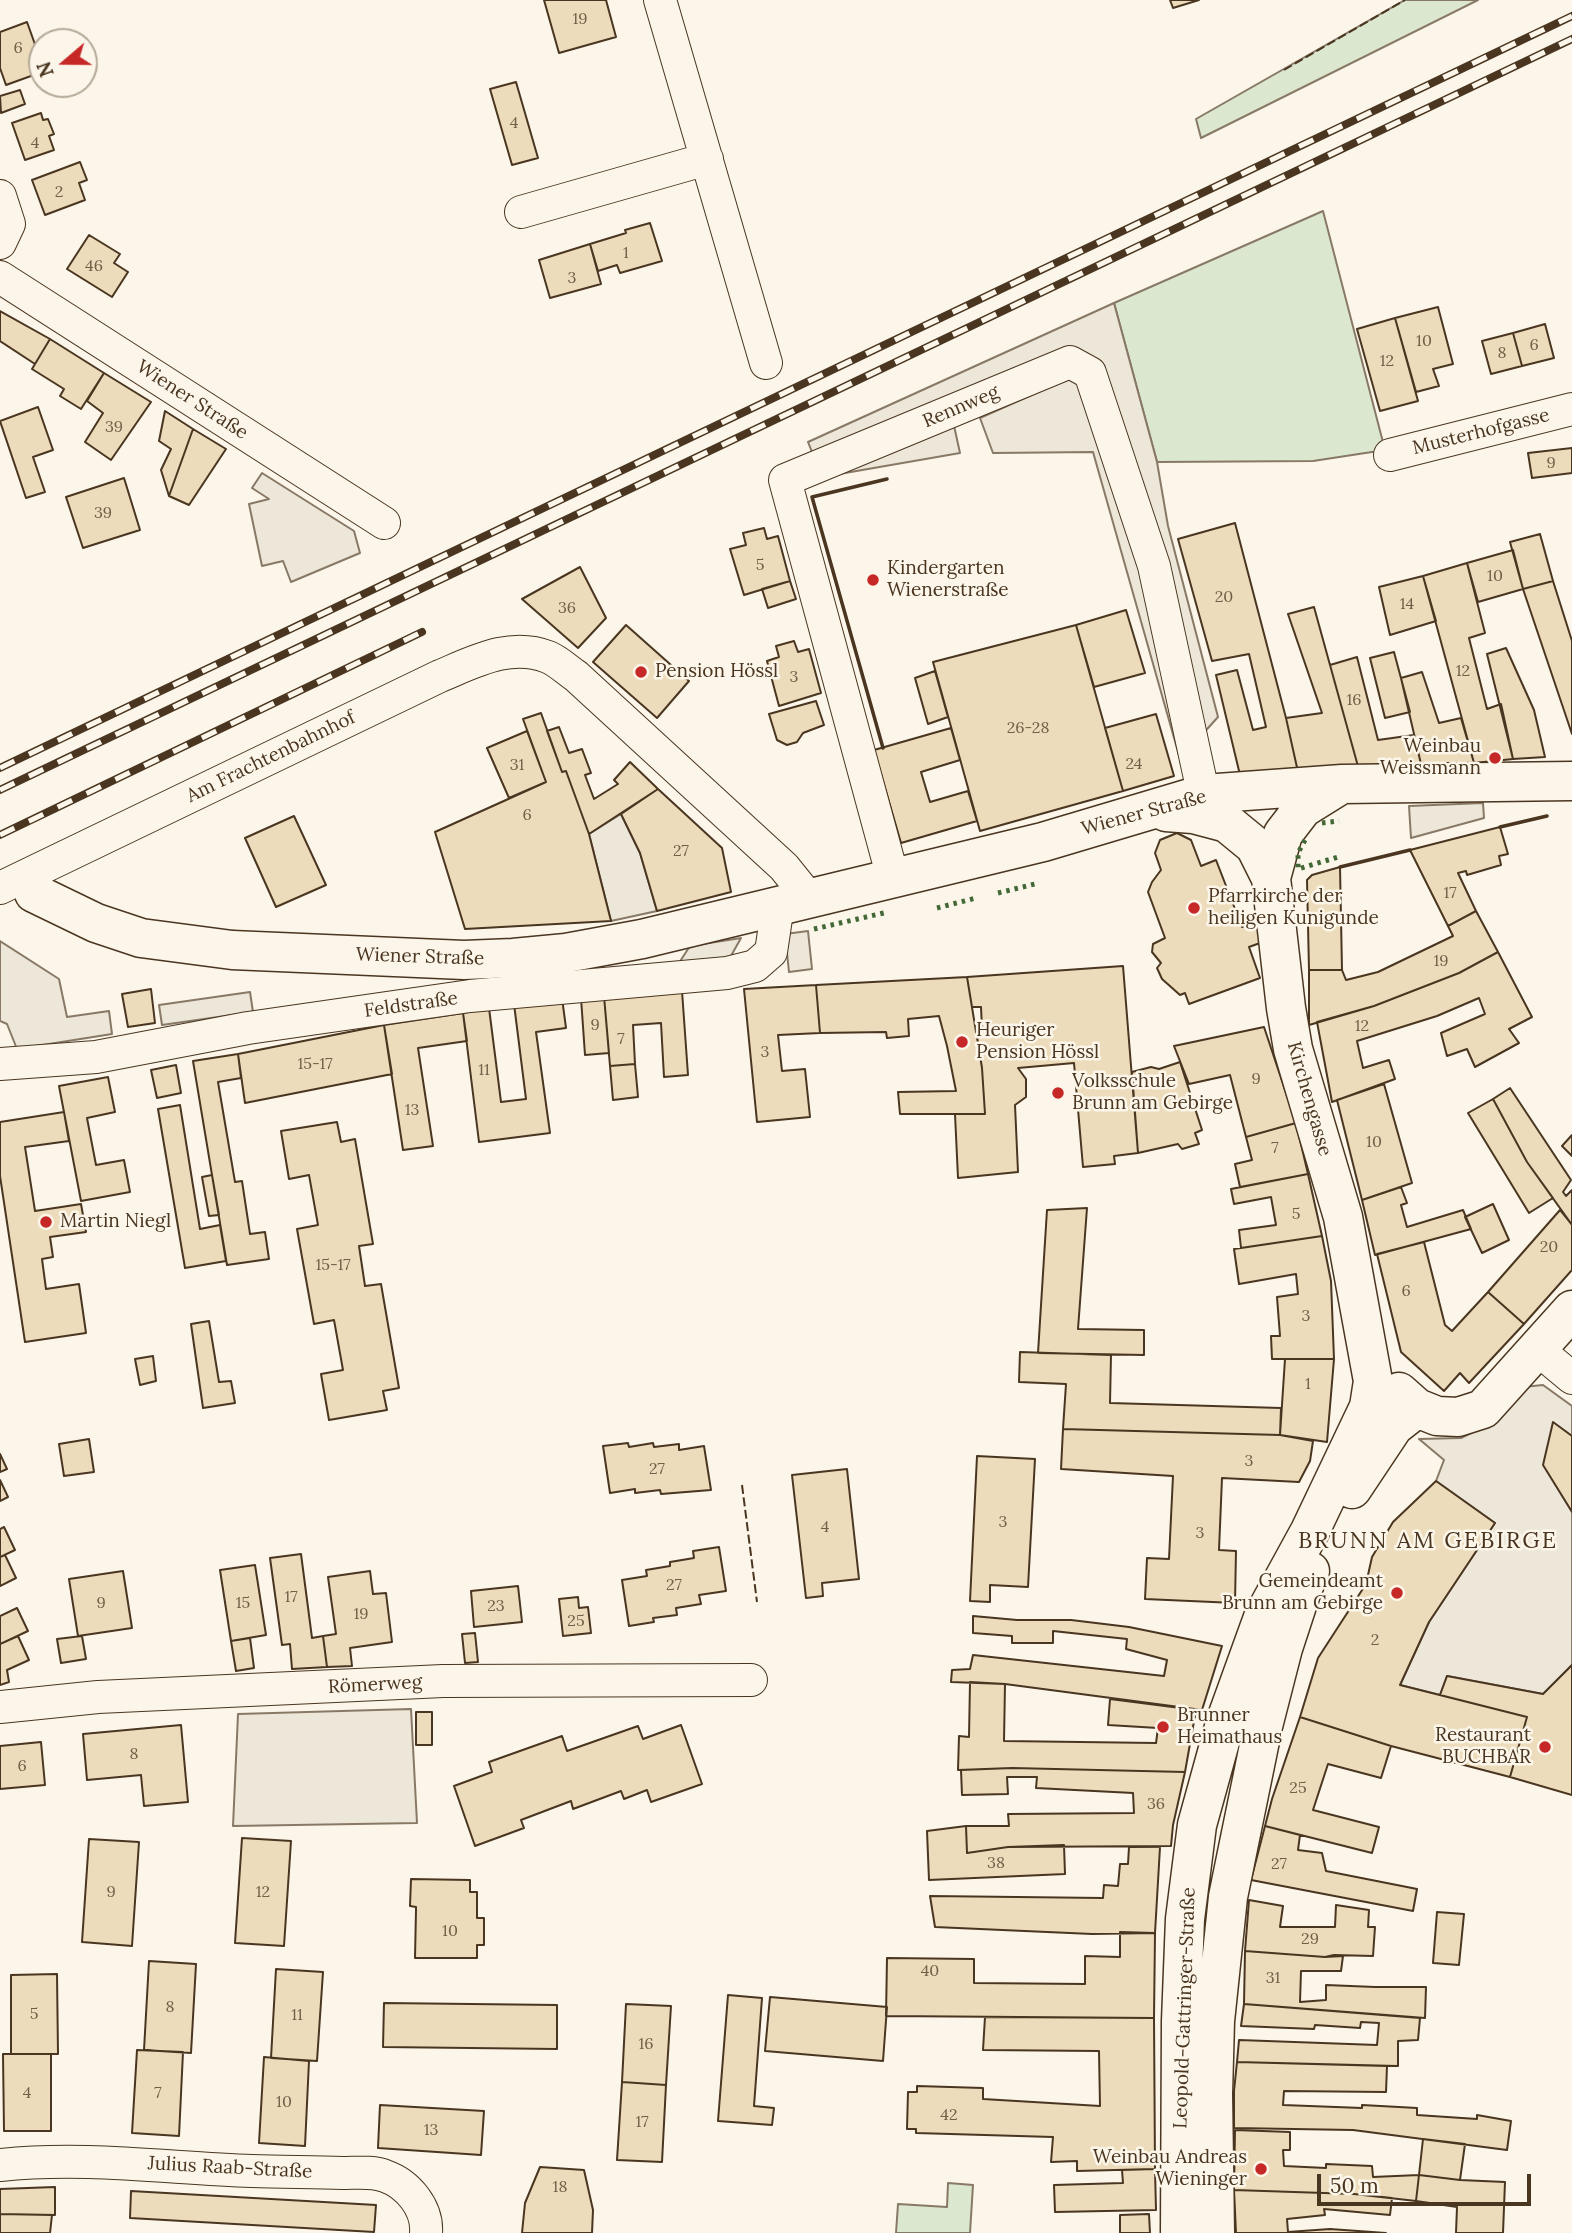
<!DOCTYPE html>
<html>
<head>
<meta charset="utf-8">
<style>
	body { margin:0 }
	#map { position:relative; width:1572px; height:2233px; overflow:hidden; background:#fbf6e9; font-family:Lora,serif }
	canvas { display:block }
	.north { position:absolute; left:28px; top:28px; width:70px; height:70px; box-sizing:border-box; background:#fbf6e9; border:2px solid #b4a999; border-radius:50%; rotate:250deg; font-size:19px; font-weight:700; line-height:28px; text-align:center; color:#4a3520 }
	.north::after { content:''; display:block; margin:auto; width:24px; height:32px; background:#c62828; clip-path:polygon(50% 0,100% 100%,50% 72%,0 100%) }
	.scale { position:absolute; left:1317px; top:2174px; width:214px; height:32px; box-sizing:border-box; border:4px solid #4a3520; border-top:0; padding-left:9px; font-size:21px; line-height:24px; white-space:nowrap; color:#4a3520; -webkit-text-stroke:5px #fbf6e9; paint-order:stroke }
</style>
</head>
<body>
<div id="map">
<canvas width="1572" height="2233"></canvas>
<div class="north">N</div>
<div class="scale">50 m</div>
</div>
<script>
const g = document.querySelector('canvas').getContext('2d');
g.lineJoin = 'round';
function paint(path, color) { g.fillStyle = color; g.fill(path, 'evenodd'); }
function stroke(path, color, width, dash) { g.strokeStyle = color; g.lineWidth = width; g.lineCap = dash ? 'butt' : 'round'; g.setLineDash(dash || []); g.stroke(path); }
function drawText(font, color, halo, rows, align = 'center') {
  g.font = font + ' Lora,serif'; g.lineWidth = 5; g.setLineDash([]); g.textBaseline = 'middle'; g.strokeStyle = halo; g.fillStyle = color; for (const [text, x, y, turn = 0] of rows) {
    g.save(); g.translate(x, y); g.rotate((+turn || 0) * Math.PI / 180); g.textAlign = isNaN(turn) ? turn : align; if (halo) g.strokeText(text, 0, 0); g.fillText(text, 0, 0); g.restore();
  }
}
const green = new Path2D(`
	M1405,0h73l-277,138 -5,-19z
	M1323,211l62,239 -72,11 -156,1 -43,-159z
	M948,2183l25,2 -3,48h-74l2,-29 49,3z`);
const parking = new Path2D(`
	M1114,303l43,159 11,64 50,191 -38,42 -87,-307 -100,1 -13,-35 92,-41 -123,26 11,50 -138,24 -14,-35z
	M262,473l92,58 6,22 -69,29 -8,-21 -21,5 -13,-62 20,-5 -17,-11z
	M1483,803l1,15 -73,20 -2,-32z
	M621,814l19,39 17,58 -46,10 -22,-87z
	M808,931l4,38 -23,3 -4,-38z
	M741,938l-14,25 -50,3 13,-20z
	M0,941l59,38 8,38 42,-6 3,23 -95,15 -10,-25 -7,-3z
	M250,992l3,20 -91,13 -3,-20z
	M1543,1385l29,21v259l-29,29 -96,-18 -7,19 -40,-10 29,-63 66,-99 -59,-42 8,-21 -25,-21 42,-1 24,-12 38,-39z
	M411,1709l6,114 -184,3 5,-112z`);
const building = new Path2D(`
	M544,0h62l10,37 -57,16z
	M1170,0h29l-26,8z
	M27,22l15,42v8l-36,13 -6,-17v-36z
	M516,82l22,76 -26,7 -22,-76z
	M20,90l5,14 -24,9 -1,-17z
	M41,113l2,7 5,-1 6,15 -5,2 5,14 -29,10 -13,-37z
	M80,162l7,18 -8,3 6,17 -40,15 -13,-35z
	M650,223l12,38 -42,12 -3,-8 -19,6 -8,-27 36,-11 -1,-3z
	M89,235l31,19 -6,9 14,9 -16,25 -45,-28z
	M590,244l11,40 -51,14 -11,-38z
	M1438,307l15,57 -20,5 6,17 -23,6 -21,-74z
	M0,311l50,28 -15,25 -35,-23z
	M1395,318l23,83 -38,10 -23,-82z
	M1545,324l9,34 -32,8 -9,-33z
	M1513,333l9,33 -31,8 -9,-33z
	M50,339l54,34 -23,36 -21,-13 4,-7 -32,-20z
	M104,373l47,29 -40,58 -26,-18 18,-29 -16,-12z
	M38,407l15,43 -20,7 12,35 -19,6 -26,-77z
	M165,411l28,18 -24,67 -8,-26 10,-21 -12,-8z
	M193,429l33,20 -37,56 -20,-9z
	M1572,448v25l-40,5 -4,-25z
	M124,478l16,52 -57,18 -17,-51z
	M1235,523l51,195 12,54 -58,3 -24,-100 21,-5 16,60 13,-3 -17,-73 -37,7 -34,-122z
	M764,528l3,11 11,-3 12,45 -46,14 -14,-46 16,-4 -3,-12z
	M1540,534l13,47 -30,8 -13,-47z
	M1513,550l10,39 -45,13 -11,-39z
	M1467,563l18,70 -16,5 18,71 14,-5 12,55 -39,4 -51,-187z
	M580,567l26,51 -28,30 -56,-49z
	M1423,576l13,45 -46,14 -11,-48z
	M790,581l6,18 -28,9 -6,-19z
	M1553,581l19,60v93l-49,-145z
	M1314,607l16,58 29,105 -61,2 -12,-54 36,-5 -34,-99z
	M1126,610l19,63 -51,14 -18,-62z
	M626,625l63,56 -32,37 -64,-56z
	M1076,625l47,166 -143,40 -47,-169z
	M794,641l4,11 11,-3 12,44 -42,13 -12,-45 12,-4 -3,-11z
	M1506,648l28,62 11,47 -32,2 -26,-105z
	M1394,652l16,60 -25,6 -15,-60z
	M1357,657l21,83 36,-5 7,29 -62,6 -29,-105z
	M935,671l13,46 -20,7 -13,-46z
	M1422,672l17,51 22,-5 13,45 -53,1 -20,-86z
	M816,701l8,24 -21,8 -6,9 -10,3 -10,-5 -8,-26z
	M541,713l21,59 4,-1 23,63 22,87 -146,8 -30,-97 111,-50 -23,-63z
	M1156,714l18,62 -51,15 -18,-63z
	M559,727l10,26 13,-4 9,24 -6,2 9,24 24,-15 -4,-4 16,-18 28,27 -69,45 -23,-63 -4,1 -15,-41z
	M951,728l9,32 -39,12 9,30 38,-11 9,30 -76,22 -27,-93z
	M527,731l19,51 -37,16 -22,-50z
	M658,789l64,59 9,44 -74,19 -17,-58 -19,-39z
	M294,816l32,69 -50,22 -31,-69z
	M1500,827l8,27 -9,2 2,9 -34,10 -1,-4 -8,2 18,38 -28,15 -38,-76z
	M1177,833l14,7 10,26 15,-6 26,67 11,-4 9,7 -2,13 -11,4 11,31 -71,26 -4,-11 -5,2 -18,-16 -5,-11 4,-5 -9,-11 1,-8 12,-6 -17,-46 4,-10 9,-12 -6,-17 5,-13z
	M1340,867l2,103h-33l-2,-90 5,-5z
	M1476,911l22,41 -39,21 -85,33 -65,19v-55h33l4,10 32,-8 75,-36 -5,-10z
	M1498,952l34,65 -23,12 10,14 -44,24 -8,-18 -20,7 -6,-23 44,-19 -6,-16 -42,18 -80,25 6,27 26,-8 6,19 -63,23 -15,-80 57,-16 85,-33z
	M1123,966l15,187 -24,3 1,8 -32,3 -9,-104 -56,5 8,11v18l-11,8 3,67 -60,6 -3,-64h30l-3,-46 -6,-38 6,-1 -1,-22h-9l-5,-30z
	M967,977l15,91 3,46h-85l-2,-22 58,-1 -9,-45 -8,-30 -31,3 1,17 -22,2 -1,-6 -66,1 -4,-48z
	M816,985l4,48 -42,2 4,36 23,-2 5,48 -53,5 -13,-133z
	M151,989l4,34 -27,4 -6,-33z
	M682,991l6,84 -24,2 -3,-54 -28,2 2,39 -25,2 -6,-70z
	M604,996l5,57 -24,2 -4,-57z
	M562,998l4,30 -30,4 14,101 -71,9 -16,-129 26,-5 12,94 25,-3 -12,-95z
	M463,1013l4,28 -49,7 15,98 -30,4 -19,-125z
	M384,1025l8,49 -147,29 -7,-49z
	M1264,1027l32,96 -50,14 -16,-62 -41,9 -15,-38z
	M238,1054l3,24 -23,4 17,100 7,-1 8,53 15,-2 4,27 -42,6 -34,-204z
	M1180,1062l22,68 -7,3 4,11 -17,5 -4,-5 -40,9 -6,-81 19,-5 8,2z
	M635,1064l3,33 -25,3 -3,-34z
	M176,1065l5,28 -24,5 -6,-28z
	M108,1077l7,35 -28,6 9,47 28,-5 6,32 -49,9 -22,-115z
	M1384,1084l28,99 -50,17 -25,-100z
	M1510,1088l61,92 -8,12 3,4 6,-6v35l-45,-63 -34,-63z
	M1493,1099l34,63 26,36 -24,15 -61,-100z
	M180,1105l20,124 20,-4 6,36 -41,7 -27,-159z
	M64,1112l5,29 -44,6 10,64 46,-7 5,28 -36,5 3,20 -11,2 4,30 33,-5 7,49 -61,9 -25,-166v-54z
	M337,1122l4,20 14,-3 18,105 -14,2 6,40 16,-2 18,104 -16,3 4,19 -58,10 -8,-46 22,-4 -9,-50 -20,4 -17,-95 21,-4 -9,-50 -20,4 -8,-48z
	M1296,1123l12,51 -68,13 -5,-23 17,-4 -6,-23z
	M1572,1135v21l-10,-10z
	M1308,1174l14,62 -81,12 -2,-18 37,-5 -5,-28 -37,7 -3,-15z
	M212,1175l7,40 -10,1 -7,-39z
	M1401,1187l6,16 -6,2 6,22 56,-17 8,19 -96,26 -13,-55z
	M1493,1204l16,36 -27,13 -17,-36z
	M1087,1208l-9,121 66,1v25l-106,-2 9,-143z
	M1560,1210l12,15v45l-48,54 -36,-32z
	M1322,1236l9,45 3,78h-62l-1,-23h9l-3,-39 21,-3 -2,-20 -57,10 -5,-35z
	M1424,1242l21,83 7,6 36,-39 36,32 -55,59 -9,-10 -16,18 -43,-39 -24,-98z
	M209,1321l10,61 12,-1 4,22 -32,5 -12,-84z
	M1020,1352l91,3 -1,48 171,5 -1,27 -217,-6 3,-45 -47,-2z
	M153,1356l3,25 -16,4 -5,-26z
	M1285,1359h49l-7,83 -47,-7z
	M1553,1422l19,14v76l-29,-47z
	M1063,1429l217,6 33,6 -3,20 -11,21 -77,-4 -3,72 17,1 -1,52 -90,-4 2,-41 22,1 4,-83 -112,-7z
	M89,1439l5,33 -30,4 -5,-32z
	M628,1443l1,4 24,-4 1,4 25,-3v6l25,-4 7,44 -50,4 -1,-4 -25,3v-4l-25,4 -7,-47z
	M0,1454l7,15 -7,3z
	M977,1456l58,3 -7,128 -38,-2v17l-20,-1z
	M847,1469l12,110 -37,4 1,13 -17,2 -14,-123z
	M0,1480l8,17 -8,4z
	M1436,1481l59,42 -66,99 -29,63 127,32 -17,60 -119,-31 -91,-29 18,-59 48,-74 6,-27 21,-35z
	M4,1527l11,23 -15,7v-28z
	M719,1547l7,44 -27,4 2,9 -25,4 1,7 -24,3 1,4 -25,4 -7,-46 25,-4 -1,-6 24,-4v-4l24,-4 -1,-7z
	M301,1554l11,84 11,-2 4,31 -35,2 -2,-25 -8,1 -12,-87z
	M5,1555l11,23 -16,8v-29z
	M255,1565l11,70 -35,6 -11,-71z
	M123,1571l9,57 -54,8 -9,-57z
	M370,1571l3,23 13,-1 6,49 -42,6 2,18 -25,1 -4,-31 13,-2 -8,-57z
	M518,1586l4,36 -48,5 -3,-36z
	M578,1597l1,11 9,-1 3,26 -28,3 -4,-37z
	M17,1608l11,23 -28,13v-28z
	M973,1616l44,4h54l58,7 93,19 -20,64 -197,-26 -54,-2 1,-12 18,-1 3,-14 191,21 3,-16 -41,-11 1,-10 -74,-8v12h-41v-7l-39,-3z
	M475,1633l3,29 -13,1 -3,-29z
	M18,1636l11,24 -22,10 2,12 -9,3v-41z
	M82,1636l4,23 -25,4 -4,-24z
	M250,1638l4,30 -18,3 -5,-30z
	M1572,1665v130l-62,-18 17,-60 -87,-22 7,-19 96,18z
	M970,1682l35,2 -1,57 152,2 2,-15 -50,-3 2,-26 86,11 -11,62 -173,-4 -54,2 1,-34 10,1z
	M416,1712h16v33h-16z
	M1300,1717l91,29 -10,32 -53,-14 -15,46 66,17 -7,26 -107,-27 7,-27z
	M181,1725l7,77 -44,4 -3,-31 -54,5 -4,-46z
	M681,1725l21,59 -51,18 -4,-12 -23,9 -3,-8 -48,18 -2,-8 -50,19 3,8 -49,18 -21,-60 38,-14 -3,-10 73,-26 5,15 71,-25 5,13z
	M41,1742l4,43 -45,4v-43z
	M1012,1768l173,4 -12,53 -2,21 -163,1 -41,6 -1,-27h43l-1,-12 126,-1 -1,-20 -97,-5 1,-11h-30l1,17 -46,1 -1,-25z
	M966,1826l1,27 41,-6 56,-2 1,29 -136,6 -2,-49z
	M1265,1826l35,9 -2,15 24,3 4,18 91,18 -4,22 -162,-31z
	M242,1838l49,3 -7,105 -49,-3z
	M89,1839l50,3 -7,104 -50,-4z
	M1129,1847h31l-5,86 -63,1 -157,-7 -5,-31 173,2 1,-13 14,1 2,-22h8z
	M411,1879l59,1v12h7v26h7v27h-7v13h-62l1,-48v-3l-6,-1z
	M1249,1900l34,6 -3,21h55l1,-22 33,5 -1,17h7l-2,29 -39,-1 -9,2 -80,-6z
	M1437,1912l27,2 -5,51 -26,-2z
	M1120,1932l35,1 -1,85 -268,-2 1,-58 87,1v24l111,1v-28l35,1z
	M1245,1951l80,6 18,-1 -2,15h-40l-1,31 26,-2v-15l49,2h51l-1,31 -181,-14z
	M149,1961l47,3 -5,89 -47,-3z
	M276,1969l47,3 -6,89 -46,-3z
	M57,1974l1,80h-47v-79z
	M728,1995l34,3 -8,108 20,2 -2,17 -54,-4z
	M770,1997l117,10 -4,54 -118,-10z
	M384,2003l173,2v44l-174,-2z
	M626,2004l45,2 -5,79 -44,-3z
	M1244,2004l176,14 -2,22 -20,1v25l-161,-4 2,-22 138,5 2,-22 -18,-1 -1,6 -45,-3 -1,4 -73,-3z
	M985,2017l169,1 1,151 -78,2v-10l-26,1 2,-25 -137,-4v-4h-9l1,-37h9v-6l66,2v11l117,7 -1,-55 -116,-1z
	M137,2050l46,2 -4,84 -47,-3z
	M3,2054h48v77h-47z
	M264,2057l45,4 -4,85 -46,-3z
	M1237,2062l150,4 -1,26 -102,-1 -1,14 79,3v-3l55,3v7l60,4v-4l34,6 -4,29 -154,-20 -119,-2v-37z
	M622,2082l44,3 -4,77 -45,-2z
	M380,2105l104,6 -3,44 -103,-7z
	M1235,2130l55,2v18h-7l1,16 42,2v-4l46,2 1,11 46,-2 -3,26 -62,-7 -120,-4z
	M1423,2139l42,5 -5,36 -41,-5z
	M540,2167l44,3 9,40 -1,23h-70l3,-30z
	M1155,2169l1,41 -101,2 -1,-27 69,-2 -1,-13z
	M1419,2175l41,5 45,2 -2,51h-47l1,-26 -41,-6z
	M55,2187v28l-55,-1v-25z
	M1234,2190l120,4 38,4 -2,17 -66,-6 1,6 -38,4 1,13 42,-3 56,4h-150z
	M131,2191l245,14 -2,27 -244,-14z
	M0,2214l52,1 -2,18h-50z
	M1149,2214l1,19h-30v-18z`);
const minor = new Path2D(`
	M660,0l106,363
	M0,196l9,28 -9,19
	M521,212l186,-53
	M0,277l384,246
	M1390,455l182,-46
	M893,878l-108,-398 285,-118 20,11 64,193 54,249
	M0,888l440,-212c34,-14 70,-34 108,-19 10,4 19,13 28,19l208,191 25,31
	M0,1064l96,-7 152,-29 222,-32 257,-23 28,-7 16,-14 7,-47
	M1537,1349l35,29
	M0,1707l98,-10 345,-16 308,-1
	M0,2165c84,-9 168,3 252,6 30,1 60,1 91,2 13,0 30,-2 42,3 23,8 43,32 41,57`);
const major = new Path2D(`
	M1166,812l27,2 34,9 28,23 16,32 15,130 7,41 50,168 30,164 -4,26 -59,124 -46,84 -38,105 -29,105 -12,94 -4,102 -1,212
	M1271,878l12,-44 20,-26 37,-23
	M34,893l62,30 45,15 91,12 232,10 49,-2 53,-5 76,-14 401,-97 161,-48 138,-10 230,-3
	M1399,1392l18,16 20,8 21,1 25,-8 89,-99
	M1352,1489l42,-63 23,-18
	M1215,2233l-2,-139 2,-73 13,-124 35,-171 20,-78 18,-55 9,-22`);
const rail = new Path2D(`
	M0,768l1572,-752
	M0,790l1572,-751
	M0,835l422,-203`);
const hedge = new Path2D(`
	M1322,823l17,-2
	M1305,840l-7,13v16l40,-12
	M998,893l41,-10
	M937,908l39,-10
	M814,929l74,-17`);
const fence = new Path2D(`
	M1284,70l121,-70
	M742,1485l15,117`);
const wall = new Path2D(`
	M883,748l-71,-251 75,-18
	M1500,827l47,-11
	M1340,867l70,-17`);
const markers = [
	[873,580,7,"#c62828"],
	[641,672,7,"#c62828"],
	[1495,758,7,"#c62828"],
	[1194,908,7,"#c62828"],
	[962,1042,7,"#c62828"],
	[1058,1093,7,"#c62828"],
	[46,1222,7,"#c62828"],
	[1397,1593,7,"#c62828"],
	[1163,1727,7,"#c62828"],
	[1545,1747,7,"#c62828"],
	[1261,2169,7,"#c62828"]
];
const numberNames = [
	["19",580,19],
	["6",18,48],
	["4",514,123],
	["4",35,143],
	["2",59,192],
	["1",626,253],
	["46",94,266],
	["3",572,278],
	["10",1424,341],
	["6",1534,345],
	["8",1502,353],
	["12",1387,361],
	["39",114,427],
	["9",1551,463],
	["39",103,513],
	["5",760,565],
	["10",1495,576],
	["20",1224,597],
	["14",1407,604],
	["36",567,608],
	["12",1463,671],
	["3",794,677],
	["16",1354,700],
	["26-28",1028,728],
	["24",1134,764],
	["31",517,765],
	["6",527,815],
	["27",681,851],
	["17",1450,893],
	["19",1441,961],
	["9",595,1025],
	["12",1362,1026],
	["7",621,1039],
	["3",765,1052],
	["15-17",315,1064],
	["11",484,1070],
	["9",1256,1079],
	["13",412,1110],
	["10",1374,1142],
	["7",1275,1148],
	["5",1296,1214],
	["20",1549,1247],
	["15-17",333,1265],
	["6",1406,1291],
	["3",1306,1316],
	["1",1308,1384],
	["3",1249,1461],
	["27",657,1469],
	["3",1003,1522],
	["4",825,1527],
	["3",1200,1533],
	["27",674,1585],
	["17",291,1597],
	["9",101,1603],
	["15",243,1603],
	["23",496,1606],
	["19",361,1614],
	["25",576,1621],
	["2",1375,1640],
	["8",134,1754],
	["6",22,1766],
	["25",1298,1788],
	["36",1156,1804],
	["38",996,1863],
	["27",1279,1864],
	["9",111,1892],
	["12",263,1892],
	["10",450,1931],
	["29",1310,1939],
	["40",930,1971],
	["31",1273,1978],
	["8",170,2007],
	["5",34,2014],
	["11",297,2015],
	["16",646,2044],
	["4",27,2093],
	["7",158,2093],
	["10",284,2102],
	["42",949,2115],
	["17",642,2122],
	["13",431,2130],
	["18",560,2187]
];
const streetNames = [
	["Wiener Straße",192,400,33],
	["Rennweg",961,407,-23],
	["Musterhofgasse",1481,432,-14],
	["Am Frachtenbahnhof",271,757,-26],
	["Wiener Straße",1144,813,-15],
	["Wiener Straße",420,957,2],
	["Feldstraße",411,1005,-8],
	["Kirchengasse",1309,1099,74],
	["Römerweg",375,1685,-3],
	["Leopold-Gattringer-Straße",1185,2008,-88],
	["Julius Raab-Straße",230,2168,3]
];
const poiNames = [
	["Kindergarten",887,569],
	["Wienerstraße",887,591],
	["Pension Hössl",655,672],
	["Weinbau",1481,747,"right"],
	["Weissmann",1481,769,"right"],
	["Pfarrkirche der",1208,897],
	["heiligen Kunigunde",1208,919],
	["Heuriger",976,1031],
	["Pension Hössl",976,1053],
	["Volksschule",1072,1082],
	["Brunn am Gebirge",1072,1104],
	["Martin Niegl",60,1222],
	["Gemeindeamt",1383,1582,"right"],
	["Brunn am Gebirge",1383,1604,"right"],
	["Brunner",1177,1716],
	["Heimathaus",1177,1738],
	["Restaurant",1531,1736,"right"],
	["BUCHBAR",1531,1758,"right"],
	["Weinbau Andreas",1247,2158,"right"],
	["Wieninger",1247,2180,"right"]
];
const quarterNames = [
	["BRUNN AM GEBIRGE",1428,1541]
];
paint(green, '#dce7d0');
stroke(green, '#887966', 2);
paint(parking, '#ede7d9');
stroke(parking, '#887966', 2);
paint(building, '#ecdcbc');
stroke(building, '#4a3520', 2);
stroke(minor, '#4a3520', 34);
stroke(major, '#4a3520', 41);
stroke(minor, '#fbf6e9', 32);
stroke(major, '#fbf6e9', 38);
stroke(rail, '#4a3520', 8);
stroke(rail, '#fbf6e9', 5, [16]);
stroke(hedge, '#436837', 5, [3.5, 5]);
stroke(fence, '#4a3520', 2, [9, 3.5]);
stroke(wall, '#4a3520', 3.5);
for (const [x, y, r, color] of markers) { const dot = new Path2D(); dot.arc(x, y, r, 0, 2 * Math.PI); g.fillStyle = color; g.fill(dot); stroke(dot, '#fbf6e9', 2.5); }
drawText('16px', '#725f47', null, numberNames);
drawText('19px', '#4a3520', '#fbf6e9', streetNames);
drawText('19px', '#4a3520', '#fbf6e9', poiNames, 'left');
g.letterSpacing = '2px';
drawText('23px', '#4a3520', '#fbf6e9', quarterNames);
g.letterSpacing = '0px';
</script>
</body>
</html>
